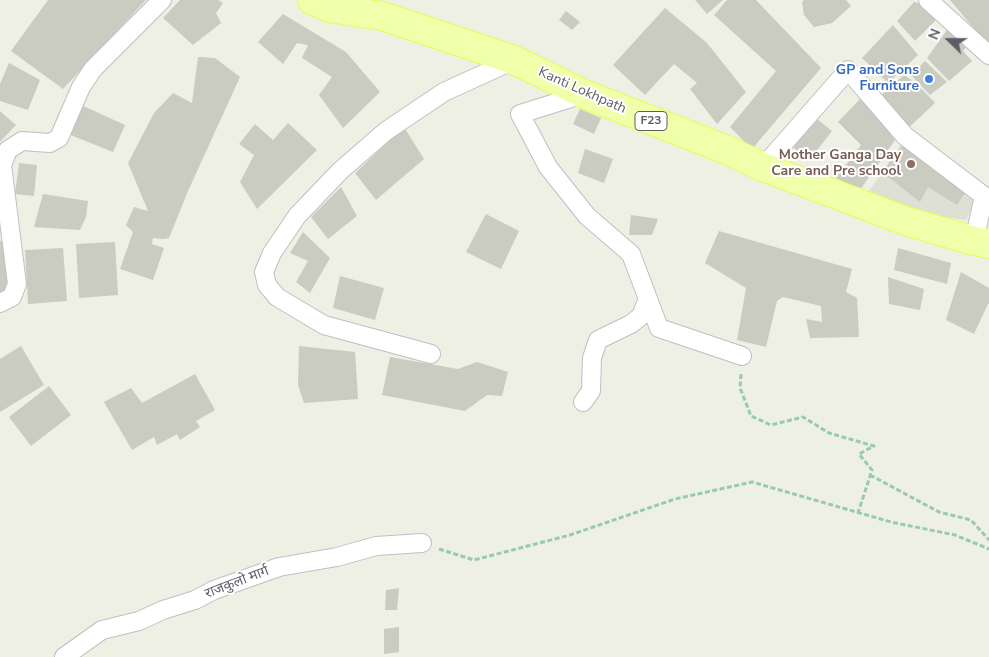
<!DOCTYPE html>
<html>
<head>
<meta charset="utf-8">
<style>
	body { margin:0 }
	#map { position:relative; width:989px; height:657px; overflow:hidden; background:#eef0e4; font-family:"Nunito Sans",sans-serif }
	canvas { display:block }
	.north { position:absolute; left:924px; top:15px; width:50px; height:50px; -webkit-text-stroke:4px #fff; paint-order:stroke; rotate:292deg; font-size:14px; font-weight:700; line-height:20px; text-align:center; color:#5c5d66 }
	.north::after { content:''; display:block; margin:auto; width:18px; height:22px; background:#5c5d66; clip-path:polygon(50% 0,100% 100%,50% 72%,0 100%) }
</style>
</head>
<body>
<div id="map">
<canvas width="989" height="657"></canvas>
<div class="north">N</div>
</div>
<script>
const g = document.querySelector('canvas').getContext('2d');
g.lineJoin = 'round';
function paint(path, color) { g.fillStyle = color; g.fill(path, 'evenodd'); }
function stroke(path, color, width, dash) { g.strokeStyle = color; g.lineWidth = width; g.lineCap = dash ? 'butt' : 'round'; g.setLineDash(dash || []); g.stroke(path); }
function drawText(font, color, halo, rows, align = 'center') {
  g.font = font + ' "Nunito Sans","Noto Sans Devanagari",sans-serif'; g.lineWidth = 4; g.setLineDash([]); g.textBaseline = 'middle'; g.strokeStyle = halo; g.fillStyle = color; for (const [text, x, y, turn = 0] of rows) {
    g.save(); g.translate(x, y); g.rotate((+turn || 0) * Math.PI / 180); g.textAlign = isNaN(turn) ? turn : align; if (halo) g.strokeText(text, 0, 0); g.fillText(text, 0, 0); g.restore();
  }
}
const education = new Path2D(`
	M902,143l77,52 -13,25 -62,-8 -35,-21z`);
const building = new Path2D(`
	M48,0h98l-83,89 -52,-38z
	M180,0h38l5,3 -7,10 5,10 -28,22 -30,-27z
	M695,0h28l-16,14z
	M727,0h29l65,68 -69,81 -22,-22 46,-56 -62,-56z
	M804,0h42l5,6 -19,17 -18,4 -10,-12 -2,-13z
	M950,0h39v46z
	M914,2l7,2 16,15 -22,22 -18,-20z
	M665,8l42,35 39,49 -29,32 -27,-35 7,-6 -23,-19 -29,31 -32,-30z
	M566,11l14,11 -8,8 -13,-10z
	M283,14l63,38 34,40 -37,36 -24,-33 13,-18 -30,-19 6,-13 -11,-2 -14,21 -25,-22z
	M893,25l25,30 -30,28 -26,-25z
	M947,30l6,6 6,-1 9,10 -5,6 9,10 -23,20 -22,-23z
	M198,57l17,1 25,19 -52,114 -19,47 -6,1 -10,-1 -1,6 12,4 -11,32 -33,-11 13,-37 -7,-7 8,-18 14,4 -20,-48 26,-50 19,-20 19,10z
	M925,61l22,21 -17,13 -19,-20z
	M9,63l31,17 -12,30 -28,-9v-17z
	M904,75l13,9 18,19 -32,30 -25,-35z
	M861,98l31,28 3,14 -35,50 -24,-12 25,-33 -23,-23z
	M79,104l46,21 -12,27 -45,-18z
	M580,109l21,9 -7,16 -21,-10z
	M0,111l16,14 -16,17z
	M812,115l20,16 -24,31 -18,-18z
	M288,123l29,27 -60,59 -17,-27 14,-27 -15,-11 16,-20 18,16z
	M404,127l20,32 -48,41 -21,-27z
	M903,145l42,33 21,13 -9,14 -29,-18 -8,15 -38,-30z
	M585,149l28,10 -9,24 -26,-10z
	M19,163l18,2 -3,31 -19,-2z
	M341,187l16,29 -29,23 -17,-22z
	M43,194l45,7 -2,16 -6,13 -46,-3z
	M486,214l33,17 -18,38 -35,-17z
	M631,215l27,4 -6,16h-23z
	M719,231l133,38 -6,23 11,6 2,39 -49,1 -4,-19 16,3 -1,-16 -38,-9 -6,4 -11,46 -29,-7 9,-52 -41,-25z
	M303,232l27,26 -20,35 -14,-11 12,-21 -18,-8z
	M6,240l7,54 -13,1v-54z
	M115,242l3,53 -39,3 -3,-54z
	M63,248l4,53 -39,3 -3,-54z
	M898,248l53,15 -4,21 -53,-14z
	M961,272l28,16v16h-1l-14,30 -28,-14z
	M340,276l44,12 -9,32 -42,-12z
	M888,277l36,12 -4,21 -31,-6z
	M21,346l23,39 -44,27v-53z
	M299,346l56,6 3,47 -54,4 -6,-18z
	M390,357l68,12 19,-7 31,10 -6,24 -15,-1 -22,16 -83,-16z
	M195,374l20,36 -19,11 4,6 -20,13 -3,-6 -20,11 -3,-8 -22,13 -28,-48 27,-14 11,15z
	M49,386l22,29 -40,31 -22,-29z
	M399,588l-2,22h-12l1,-20z
	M399,627v25l-15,2v-25z`);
const path = new Path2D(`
	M741,374l-1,14 11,28 20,9 32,-8 26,16 45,13 -15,8 13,16 -14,43
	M870,475l69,37 32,8 18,20
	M439,549l35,11 96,-25 105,-36 77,-17 139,40 64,13 34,14`);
const street = new Path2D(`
	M928,0l61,55
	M584,94l-64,20 28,53 39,49 44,38 28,74 83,28
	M763,167l85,-97 57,66 79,60 -10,45
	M0,303l12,-6 5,-13 -15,-119 6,-15 14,-9 28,2 9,-5 22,-51 12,-18 69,-69
	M431,354l-107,-29 -47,-28 -10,-12 -3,-13 8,-19 25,-37 43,-45 46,-40 58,-39 70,-32
	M583,402l8,-11 1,-33 6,-18 33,-16 10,-8 7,-17
	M64,657l38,-27 37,-9 24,-11 32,-10 19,-10 65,-23 58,-10 39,-11 46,-3`);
const primary = new Path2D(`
	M312,0l18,8 52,8 132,44 70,34 143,56 36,17 143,54 68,20 15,3`);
const markers = [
	[929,79,5,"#3f7fe0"],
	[911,164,5,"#8d6e63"]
];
const shields = [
	[651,121,32]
];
const shieldNames = [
	["F23",651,121]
];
const shopNames = [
	["GP and Sons",919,71],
	["Furniture",919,87]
];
const streetNames = [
	["Kanti Lokhpath",582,91,24],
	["राजकुलो मार्ग",237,583,-21]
];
const educationNames = [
	["Mother Ganga Day",901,156],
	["Care and Pre school",901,172]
];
paint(education, '#dee0d3');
paint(building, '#cacbc1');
stroke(street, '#bebfc6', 20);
stroke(primary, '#eef954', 30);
stroke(path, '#98c9b7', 3, [5, 2.5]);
stroke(street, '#fff', 18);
stroke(primary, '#efffaa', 28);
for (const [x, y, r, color] of markers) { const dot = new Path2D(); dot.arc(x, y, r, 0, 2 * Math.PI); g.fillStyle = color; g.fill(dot); stroke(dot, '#fff', 2); }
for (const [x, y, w] of shields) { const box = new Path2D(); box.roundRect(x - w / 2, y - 9.5, w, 19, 4); g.fillStyle = '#fff'; g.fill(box); stroke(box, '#5c5d66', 1); }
drawText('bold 12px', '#5c5d66', null, shieldNames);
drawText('bold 14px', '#366cbe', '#fff', shopNames, 'right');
drawText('14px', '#5c5d66', '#fff', streetNames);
drawText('bold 14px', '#785e54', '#fff', educationNames, 'right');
</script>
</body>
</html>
